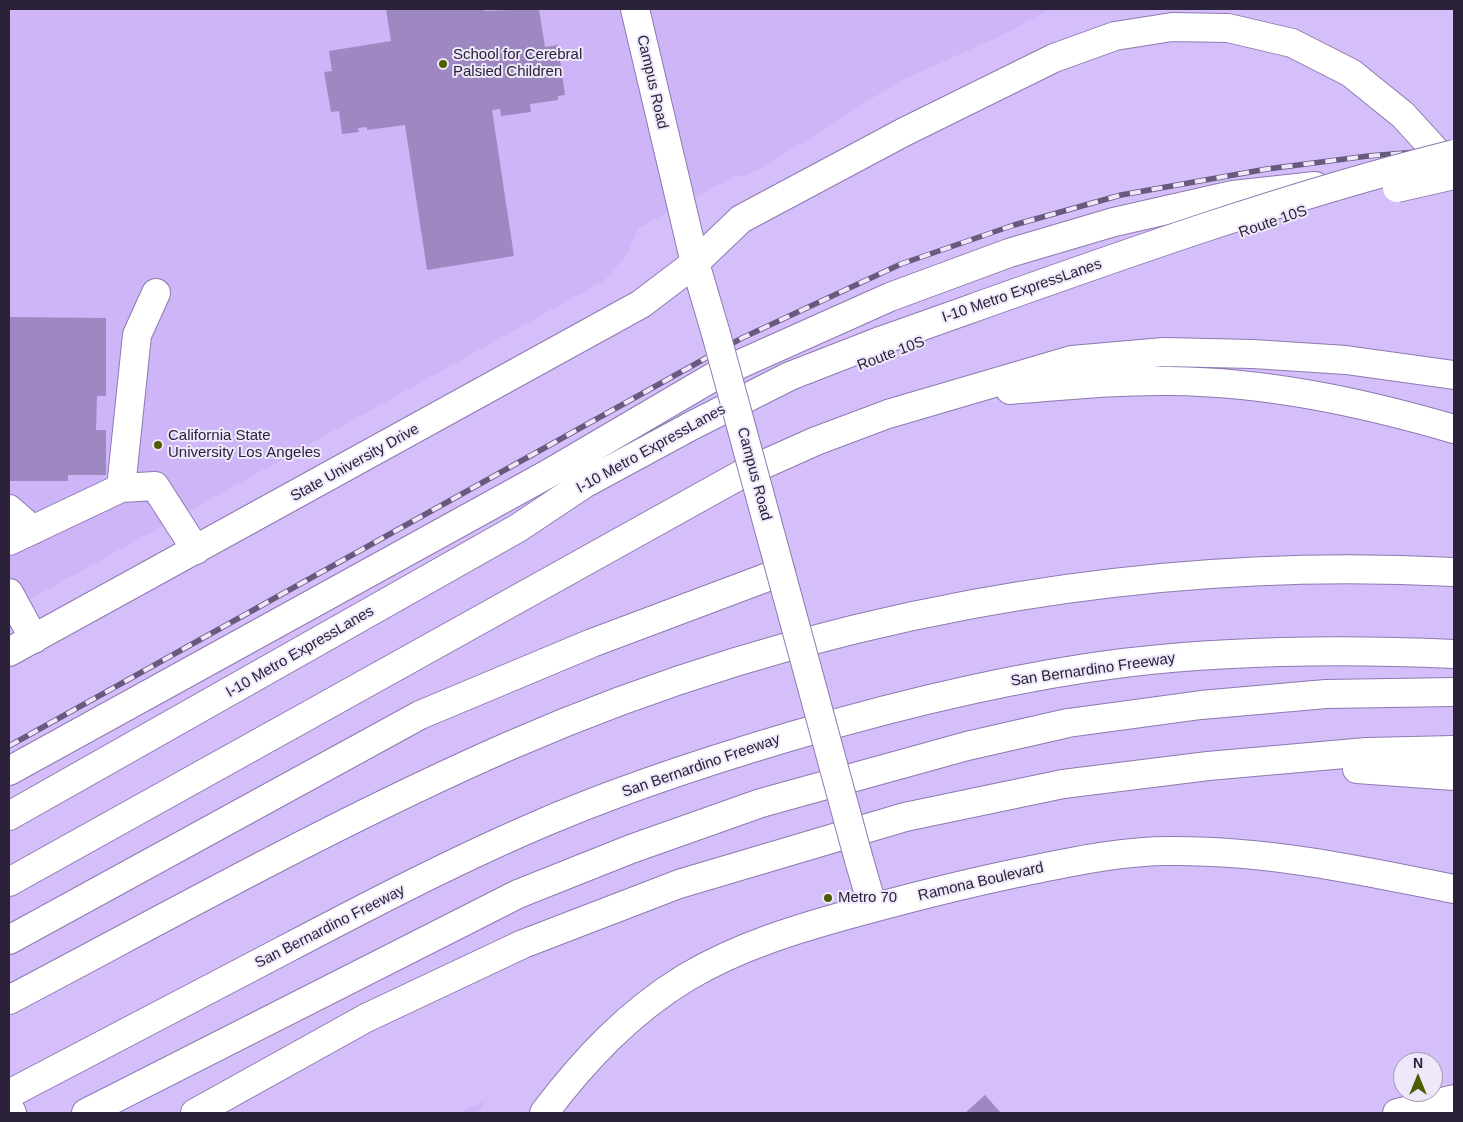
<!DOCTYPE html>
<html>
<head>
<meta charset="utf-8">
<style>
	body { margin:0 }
	#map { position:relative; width:1463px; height:1122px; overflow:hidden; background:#d4bffa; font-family:Helvetica,sans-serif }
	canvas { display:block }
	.frame { position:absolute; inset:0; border:10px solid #2b2239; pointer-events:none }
	.north { position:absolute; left:1393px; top:1052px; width:50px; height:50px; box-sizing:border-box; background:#eee8fa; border:1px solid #a099ad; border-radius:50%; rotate:0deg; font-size:14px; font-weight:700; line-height:20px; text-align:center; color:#2b2239 }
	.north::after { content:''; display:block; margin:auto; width:18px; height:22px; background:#4d5e00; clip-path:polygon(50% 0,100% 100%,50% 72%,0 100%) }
</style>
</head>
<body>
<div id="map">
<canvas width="1463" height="1122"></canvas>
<div class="frame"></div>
<div class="north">N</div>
</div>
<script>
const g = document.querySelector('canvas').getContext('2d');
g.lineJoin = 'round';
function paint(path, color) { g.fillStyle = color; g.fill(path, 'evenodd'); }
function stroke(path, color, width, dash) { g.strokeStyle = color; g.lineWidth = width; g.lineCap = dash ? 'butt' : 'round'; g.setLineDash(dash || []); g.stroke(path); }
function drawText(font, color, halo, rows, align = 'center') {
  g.font = font + ' Helvetica,sans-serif'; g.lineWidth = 4; g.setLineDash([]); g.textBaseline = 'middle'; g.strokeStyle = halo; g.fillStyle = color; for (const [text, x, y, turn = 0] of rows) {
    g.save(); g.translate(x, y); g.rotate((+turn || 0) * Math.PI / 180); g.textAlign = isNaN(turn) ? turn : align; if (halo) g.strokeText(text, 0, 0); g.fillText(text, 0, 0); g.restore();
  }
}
const built = new Path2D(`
	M9,9h1042l-49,26 -104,47 -136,86 -18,8h-10l-95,52 -14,29 -20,23 -596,331z
	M486,1100l-8,13h-19z`);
const building = new Path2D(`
	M386,9h98l1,2 54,-2 6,38 13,-2 7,50 -7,1v4l-28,4 1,8 -30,4 -1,-7 -8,1 22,146 -87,14 -22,-145 -38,5v-3l-9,1 1,4 -17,2 -3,-23 -8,1 -7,-40 8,-1 -3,-20 62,-10z
	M9,317l97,1v78h-9l-1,34h10v45h-38v6h-59z
	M985,1095l16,18h-36z`);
const minor = new Path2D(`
	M635,9l60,254
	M121,488l16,-153 19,-42
	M9,509l24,21
	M9,541l112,-53 34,-2 41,64
	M9,593l25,46
	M1397,1113l57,-14`);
const major = new Path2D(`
	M9,652l632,-348 54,-41 21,71
	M859,860l14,48
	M9,1107l3,6
	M544,1113c40,-53 85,-101 143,-136 52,-31 112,-49 171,-65 51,-14 102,-27 154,-38 51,-10 105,-23 157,-23 97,-1 191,19 285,38`);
const highway = new Path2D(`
	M695,263l46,-44 163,-87 150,-74 61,-22 57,-9 56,1 64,15 59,30 52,42 51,56
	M1010,390c53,-4 106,-10 160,-9 97,1 191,21 284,48
	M1357,769l97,7
	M9,771l537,-296 174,-102 170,-76 119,-44 105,-31 119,-27 82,-9
	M9,816l509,-288 66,-44 109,-59 97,-49 90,-35
	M9,882l733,-408 74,-33 72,-27 184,-54 92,-8 89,2 93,6 108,15
	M9,940l411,-225 172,-72 189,-71
	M9,1000c165,-87 329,-179 500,-254 295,-129 624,-191 945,-174
	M9,1094c91,-48 182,-95 273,-143 82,-43 164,-86 249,-123 84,-37 173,-66 261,-92 109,-32 219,-59 331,-73 110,-13 221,-14 331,-9
	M86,1113l432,-219 113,-45 130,-46 206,-57 101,-23 133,-18 125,-11 128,-2
	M195,1113l171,-95 157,-74 156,-60 226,-67 158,-33 145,-18 159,-14 87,-2`);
const rail = new Path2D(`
	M9,746l733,-408 159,-74 113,-39 107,-30 146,-26 101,-13 86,-7`);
const majorBridge = new Path2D(`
	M716,334l143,526`);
const highwayBridge = new Path2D(`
	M1397,188l57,-13
	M880,341c190,-67 379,-138 574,-187`);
const markers = [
	[443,64,5,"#4d5e00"],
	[158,445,5,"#4d5e00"],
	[828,898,5,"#4d5e00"]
];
const poiNames = [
	["School for Cerebral",453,55],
	["Palsied Children",453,72],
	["California State",168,436],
	["University Los Angeles",168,453],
	["Metro 70",838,898]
];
const streetNames = [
	["Campus Road",652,82,77],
	["Route 10S",1273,222,-19],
	["I-10 Metro ExpressLanes",1022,291,-19],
	["Route 10S",891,354,-21],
	["I-10 Metro ExpressLanes",651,449,-29],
	["State University Drive",355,463,-29],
	["Campus Road",754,474,75],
	["I-10 Metro ExpressLanes",300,652,-30],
	["San Bernardino Freeway",1093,670,-8],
	["San Bernardino Freeway",701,766,-19],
	["Ramona Boulevard",981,882,-13],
	["San Bernardino Freeway",330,927,-27]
];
paint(built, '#cdb5f7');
paint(building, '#9d88c1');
stroke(minor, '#8e79b1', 30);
stroke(major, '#8e79b1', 30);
stroke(highway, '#8e79b1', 30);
stroke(minor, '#fff', 28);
stroke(major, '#fff', 28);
stroke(highway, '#fff', 28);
stroke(rail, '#675a7e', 5.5);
stroke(rail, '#eee8fa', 4, [11]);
stroke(majorBridge, '#8e79b1', 30, []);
stroke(highwayBridge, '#8e79b1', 30, []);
stroke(majorBridge, '#fff', 28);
stroke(highwayBridge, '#fff', 28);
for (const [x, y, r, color] of markers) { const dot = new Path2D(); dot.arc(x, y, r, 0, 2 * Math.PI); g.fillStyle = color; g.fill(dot); stroke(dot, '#eee8fa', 2); }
drawText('15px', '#2b2239', '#eee8fa', poiNames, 'left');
drawText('15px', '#2b2239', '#eee8fa', streetNames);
</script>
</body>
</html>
